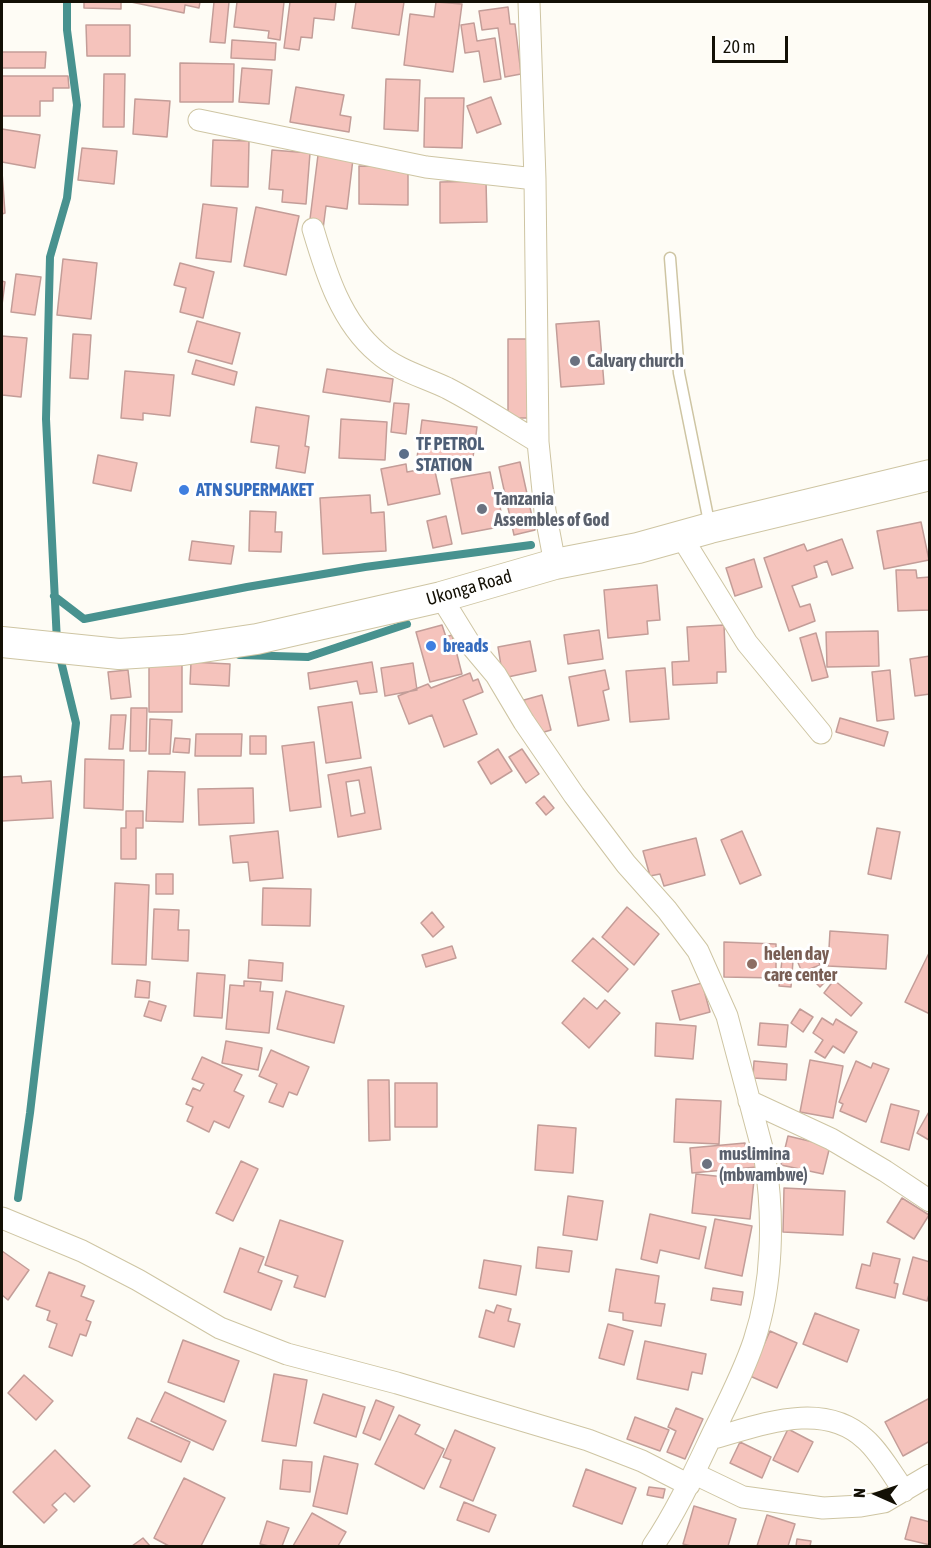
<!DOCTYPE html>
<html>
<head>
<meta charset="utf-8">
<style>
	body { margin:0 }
	#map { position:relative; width:931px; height:1548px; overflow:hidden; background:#fefcf5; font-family:"Asap Condensed",sans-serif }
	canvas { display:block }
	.frame { position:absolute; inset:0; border:3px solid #131005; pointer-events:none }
	.north { position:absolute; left:847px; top:1464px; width:60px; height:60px; -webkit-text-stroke:4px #fff; paint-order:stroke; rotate:273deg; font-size:16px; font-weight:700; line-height:24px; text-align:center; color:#131005 }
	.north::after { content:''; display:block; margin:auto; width:21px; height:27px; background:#131005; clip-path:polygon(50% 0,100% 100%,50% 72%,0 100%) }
	.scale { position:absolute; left:712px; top:36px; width:76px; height:27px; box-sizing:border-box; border:3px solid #131005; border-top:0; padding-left:8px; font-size:18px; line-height:21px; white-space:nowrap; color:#131005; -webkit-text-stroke:4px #fff; paint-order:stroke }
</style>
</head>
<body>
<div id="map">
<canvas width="931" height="1548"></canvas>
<div class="frame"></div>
<div class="north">N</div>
<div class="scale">20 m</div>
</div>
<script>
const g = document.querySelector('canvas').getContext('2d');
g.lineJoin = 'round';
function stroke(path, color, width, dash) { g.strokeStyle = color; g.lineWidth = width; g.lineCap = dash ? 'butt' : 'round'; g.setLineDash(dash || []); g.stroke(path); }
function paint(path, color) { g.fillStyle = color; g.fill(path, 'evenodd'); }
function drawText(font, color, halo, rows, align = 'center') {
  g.font = font + ' "Asap Condensed",sans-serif'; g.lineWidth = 6; g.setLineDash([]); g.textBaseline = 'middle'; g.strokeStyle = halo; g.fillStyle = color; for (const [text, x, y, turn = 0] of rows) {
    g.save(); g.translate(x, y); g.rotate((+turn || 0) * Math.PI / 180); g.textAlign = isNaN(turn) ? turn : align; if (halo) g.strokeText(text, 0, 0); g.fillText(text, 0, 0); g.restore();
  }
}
const stream = new Path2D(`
	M54,596l30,23 163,-32 118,-20 166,-22
	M57,642l-11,-223 4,-162 17,-59 10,-93 -10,-75v-28
	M239,655l69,2 99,-33
	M18,1198l12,-85 46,-390 -17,-70`);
const building = new Path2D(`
	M84,2h37v7l-37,-1z
	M131,2h69l-1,6 -14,-3 -1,8z
	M214,2h15l-4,41 -15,-1z
	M237,2h47l-4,38 -12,-2 1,-7 -35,-4z
	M290,2h46l-2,18 -20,-2 -2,20 -11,-1 -2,13 -15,-2z
	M356,2h48l-5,33 -47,-7z
	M436,2l26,2 -9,68 -49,-7 6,-51 24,3z
	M508,7l2,17h5l6,50 -16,3 -7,-49 -16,2 -3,-19z
	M474,23l3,18 18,-3 6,41 -17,3 -5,-31 -14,2 -4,-28z
	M86,25h44v31h-43z
	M232,40l44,3 -1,17 -44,-2z
	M2,52h44l-1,16h-43z
	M180,63l54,1 -1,38h-53z
	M242,68l30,2 -3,34 -30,-2z
	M104,74h21l-1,53h-21z
	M2,76h66l1,12h-16v13h-13v15h-38z
	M386,79l34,1 -2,51 -34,-2z
	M296,87l48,8 -4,20 11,2 -2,15 -59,-10z
	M491,97l10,27 -24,9 -10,-27z
	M425,98h39l-2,50 -38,-1z
	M135,99l35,2 -3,36 -34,-3z
	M2,129l38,6 -5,33 -33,-6z
	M213,140l36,1 -1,46 -37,-1z
	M82,148l35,3 -3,33 -36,-4z
	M272,150l38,3 -4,51 -24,-2 1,-12 -14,-1z
	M318,155l35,4 -6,50 -21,-3 -3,23 -14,-2z
	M359,166l49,1v38l-49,-1z
	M2,172l3,41 -3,1z
	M486,181l1,41 -47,1v-41z
	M203,204l34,4 -6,54 -35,-4z
	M256,207l43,9 -13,59 -42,-9z
	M63,259l34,4 -6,56 -34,-4z
	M180,263l34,9 -11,46 -23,-6 6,-24 -12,-3z
	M16,274l25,3 -6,38 -24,-3z
	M2,281l3,1 -3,23z
	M197,321l43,12 -8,31 -44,-12z
	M599,321l5,63 -43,3 -5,-63z
	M73,334l18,1 -3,44 -18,-1z
	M2,336l25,2 -6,59 -19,-2z
	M508,339h21v79h-21z
	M196,360l41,12 -3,13 -42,-11z
	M327,369l66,10 -3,23 -67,-10z
	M125,371l49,4 -4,41 -27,-3v7l-22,-2z
	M394,403l15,1 -3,30 -15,-2z
	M256,407l53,9 -4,30 4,1 -4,26 -29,-5 3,-22 -28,-4z
	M341,419l46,3 -2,38 -46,-2z
	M422,420l55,7 -5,38 -55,-7z
	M98,455l39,8 -6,28 -38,-8z
	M520,462l15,68 -21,5 -15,-68z
	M406,464l1,8 27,-5 6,27 -52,11 -7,-36z
	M490,472l6,31 3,-1 5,24 -42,8 -11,-55z
	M370,495l1,18 13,-1 2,39 -63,3 -3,-56z
	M250,511l26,1 -1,20h7l-1,20 -32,-1z
	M446,516l6,28 -19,4 -6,-27z
	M921,522l8,38 -45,9 -7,-38z
	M842,539l11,29 -21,7 -5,-14 -13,5 3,11 -25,9 8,21 10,-3 5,17 -26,10 -25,-73 40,-14 3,7z
	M192,541l42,5 -3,18 -42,-4z
	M754,559l8,28 -27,9 -9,-28z
	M896,570h20l1,8 13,-1v33l-32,1z
	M657,585l3,35 -13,1 1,13 -40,4 -4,-48z
	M442,625l4,12 6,-2 10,39 -32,8 -14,-50z
	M724,625l2,47h-9v11l-44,2 -1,-23 17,-1 -2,-34z
	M599,630l4,29 -35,5 -4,-29z
	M878,631l1,35 -52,1 -1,-35z
	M816,633l12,44 -16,4 -12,-43z
	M530,641l6,30 -33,7 -5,-31z
	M930,656v38l-15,2 -5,-37z
	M191,662l39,2 -1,22 -39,-2z
	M372,662l5,30 -17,2 -3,-13 -47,8 -2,-16z
	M413,663l4,27 -32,6 -4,-28z
	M149,664h33v48h-33z
	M665,668l4,51 -39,3 -4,-51z
	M128,670l3,27 -20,2 -3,-27z
	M605,670l4,19 -6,2 6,29 -31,6 -9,-49z
	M890,670l4,49 -17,2 -5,-49z
	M470,673l3,8 5,-2 5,13 -20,8 14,34 -33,13 -12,-32 -23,9 -11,-28 30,-12 3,4z
	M542,695l9,35 -17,5 -10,-35z
	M352,702l9,56 -35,5 -8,-56z
	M131,708h16l-1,43h-16z
	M111,715h15l-3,34h-14z
	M840,718l48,14 -4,14 -48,-14z
	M150,719l22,1 -2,34h-21z
	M196,734h46l-1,22h-46z
	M250,736h16v18h-16z
	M175,738l15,1 -1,14 -16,-1z
	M314,742l7,65 -31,4 -8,-65z
	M498,749l14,22 -21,13 -13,-22z
	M522,749l17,25 -13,9 -17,-26z
	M85,759l39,1 -1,50 -39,-2z
	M371,767l10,62 -43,8 -10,-62zM359,780l6,33 -14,3 -5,-34z
	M148,771l37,1 -2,50 -37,-1z
	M21,776l1,7 29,-2 2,37 -51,3v-44z
	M253,788l1,35 -55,2 -1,-36z
	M544,796l10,12 -8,7 -10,-12z
	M126,811h17v17h-7v31h-15v-31h5z
	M877,828l23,4 -9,47 -23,-5z
	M278,831l5,47 -33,3 -2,-19 -15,1 -3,-27z
	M742,831l19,44 -21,9 -19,-44z
	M696,838l9,37 -41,11 -4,-12 -10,2 -7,-25z
	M156,874h17v20h-17z
	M115,883l34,2 -3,80 -34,-1z
	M263,888l48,1 -1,37 -48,-1z
	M627,907l32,27 -25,31 -32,-28z
	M154,909l25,1 -1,20h11l-1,31 -36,-2z
	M432,912l12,15 -11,10 -12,-14z
	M830,931l58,4 -2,34 -58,-3z
	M593,938l35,31 -20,23 -36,-31z
	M724,942l52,2v34l-52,-1z
	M452,946l4,12 -30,9 -4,-12z
	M814,951l6,14 -18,7 -6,-14z
	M930,951v63l-25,-12z
	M249,960l34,3 -1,18 -34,-3z
	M782,960l11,1 -2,26 -12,-1z
	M818,969l10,10 -8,8 -10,-10z
	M197,973l28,2 -3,43 -28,-2z
	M137,980l13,2 -1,16 -14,-1z
	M834,980l28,23 -11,13 -27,-23z
	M244,981l17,1 -1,9 13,1 -4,41 -43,-4 4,-44 14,1z
	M702,983l8,29 -30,8 -8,-29z
	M286,991l58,15 -10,37 -57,-14z
	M584,998l13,11 8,-9 15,13 -31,35 -27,-25z
	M149,1001l17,5 -5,15 -17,-5z
	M800,1009l13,8 -10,15 -12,-9z
	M822,1018l11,7 3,-6 21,13 -13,21 -11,-7 -8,12 -10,-6 8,-12 -10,-7z
	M656,1023l40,3 -3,33 -38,-3z
	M760,1023l28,2 -2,22 -28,-2z
	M226,1041l36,7 -4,22 -36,-7z
	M271,1050l38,17 -12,28 -8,-3 -6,15 -14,-5 8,-18 -18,-8z
	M202,1057l40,18 -8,16 10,5 -15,32 -15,-7 -5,11 -22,-11 6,-14 -7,-3 7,-16 7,3 4,-7 -12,-5z
	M810,1060l33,6 -10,52 -33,-6z
	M754,1061l33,3 -1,16 -33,-2z
	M856,1061l15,7 2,-5 16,6 -23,53 -26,-11 3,-7 -4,-2z
	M368,1080h21l1,60 -21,1z
	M395,1083h42v44h-42z
	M676,1099l45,2 -2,43 -45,-2z
	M891,1104l28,7 -10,39 -28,-8z
	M930,1110v29l-1,1 -12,-7z
	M538,1125l38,3 -3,45 -38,-3z
	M788,1136l42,10 -7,28 -42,-9z
	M745,1143v2h11l1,22 -65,6 -2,-25z
	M241,1161l17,8 -25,52 -17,-8z
	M696,1174l58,6 -4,39 -58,-6z
	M784,1188l61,3 -2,44 -60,-3z
	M568,1196l35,5 -6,39 -34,-5z
	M902,1198l27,17 -15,24 -27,-17z
	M650,1214l56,13 -7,32 -39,-9 -3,13 -16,-4z
	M715,1219l37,7 -10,50 -37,-8z
	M280,1220l63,21 -18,56 -31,-10 4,-11 -33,-11z
	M538,1247l34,4 -3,21 -33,-4z
	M240,1248l24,9 -6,15 24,9 -11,29 -47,-18z
	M2,1251l27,19 -21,30 -6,-5z
	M873,1253l27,6 -6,24 4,1 -3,14 -39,-10 6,-24 8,2z
	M913,1257l17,5v29l-3,10 -24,-7z
	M484,1260l37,6 -5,29 -37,-7z
	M616,1269l43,7 -4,27 10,1 -4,22 -38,-6v-7l-14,-2z
	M49,1272l36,14 -4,10 13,5 -8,19 5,2 -5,14 -6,-2 -8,22 -23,-9 8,-23 -10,-4 3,-9 -14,-5z
	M713,1288l30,4 -2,13 -30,-5z
	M497,1305l14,4 -3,12 12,3 -6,23 -35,-10 7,-27 8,3z
	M815,1313l44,17 -12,32 -44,-18z
	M608,1324l25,7 -9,34 -25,-7z
	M770,1331l27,12 -20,45 -27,-12z
	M183,1340l56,21 -15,41 -56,-20z
	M645,1341l61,13 -4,20 -10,-2 -4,18 -51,-11z
	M274,1374l33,6 -11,66 -34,-5z
	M24,1375l29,26 -17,19 -28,-27z
	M165,1392l61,29 -13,29 -62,-29z
	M323,1394l42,13 -9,30 -42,-14z
	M930,1398v43l-27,15 -18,-34z
	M376,1400l18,7 -14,33 -17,-7z
	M676,1408l27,11 -18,40 -18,-7 9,-21 -8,-4z
	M399,1415l21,10 -5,9 29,15 -20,40 -49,-25z
	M635,1417l34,13 -9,21 -33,-12z
	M137,1418l53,24 -9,20 -53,-24z
	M788,1429l25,13 -15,30 -25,-12z
	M455,1430l40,18 -22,53 -33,-14 11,-27 -8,-3z
	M740,1442l31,15 -9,21 -32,-15z
	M55,1450l35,36 -16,16 -9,-9 -13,12 5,5 -13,13 -31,-31z
	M324,1456l34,8 -11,50 -34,-8z
	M283,1460l29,2 -2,30 -30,-3z
	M586,1469l50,19 -14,36 -49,-18z
	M184,1478l41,20 -24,48h-32l-15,-8z
	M649,1487l16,2 -2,9 -16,-3z
	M464,1502l32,13 -7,17 -32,-12z
	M694,1506l42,13 -8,27h-37l-8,-2z
	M312,1513l34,19 -8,14h-45z
	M767,1515l28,9 -7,22h-31z
	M911,1517l19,5v23l-25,-6z
	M267,1521l22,7 -7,18h-13l-9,-2z
	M143,1538l7,8h-18z
	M797,1539l14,2 -1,5h-14z`);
const lane = new Path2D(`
	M670,258l9,115 31,154`);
const street = new Path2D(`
	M529,2l6,177 3,263 7,69 10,53
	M199,120l227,47 109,12
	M313,229c13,44 28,93 65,124 19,17 46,24 69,35 31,16 61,36 91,54
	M681,536l66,107 74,90
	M441,597l29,47 26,31 28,47 50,73 52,69 41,46 31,41 29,65 38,143c9,58 8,125 -11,182 -11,33 -28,65 -43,96 -18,38 -35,75 -58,109
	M749,1101l82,38 54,32 45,30
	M2,1218l80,33 56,29 82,48 67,26 110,29 191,57 54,21 47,24
	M710,1439c49,-13 112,-40 155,0 14,12 28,36 39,52
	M695,1474l48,23 80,11 38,-2 23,-4 46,-27`);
const secondary = new Path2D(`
	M2,642l117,12 64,-4 74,-11 184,-42 114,-33 83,-16 72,-20 220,-53`);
const markers = [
	[575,361,6,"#6b7280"],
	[404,454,6,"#5c6f8a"],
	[184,490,6,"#3f7fe0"],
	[482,509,6,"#6b7280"],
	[431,646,6,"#3f7fe0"],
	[752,964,6,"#8d6e63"],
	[707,1164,6,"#6b7280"]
];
const worshipNames = [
	["Calvary church",587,361],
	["Tanzania",494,499],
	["Assembles of God",494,520],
	["muslimina",719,1154],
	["(mbwambwe)",719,1175]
];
const serviceNames = [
	["TF PETROL",416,444],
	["STATION",416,465]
];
const shopNames = [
	["ATN SUPERMAKET",196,490],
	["breads",443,646]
];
const streetNames = [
	["Ukonga Road",469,588,-16]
];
const educationNames = [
	["helen day",764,954],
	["care center",764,975]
];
stroke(stream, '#48928f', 8);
paint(building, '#f5c3bc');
stroke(building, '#c39d98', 1.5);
stroke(lane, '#cec5a3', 13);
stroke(street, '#cec5a3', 23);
stroke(secondary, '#cec5a3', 32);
stroke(lane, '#fff', 10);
stroke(street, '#fff', 21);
stroke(secondary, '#fff', 30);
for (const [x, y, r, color] of markers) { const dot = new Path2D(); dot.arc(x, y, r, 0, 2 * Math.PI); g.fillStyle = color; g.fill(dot); stroke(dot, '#fff', 2); }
drawText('bold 18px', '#5b616d', '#fff', worshipNames, 'left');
drawText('bold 18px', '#4e5e75', '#fff', serviceNames, 'left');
drawText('bold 18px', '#366cbe', '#fff', shopNames, 'left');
drawText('18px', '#131005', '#fff', streetNames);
drawText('bold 18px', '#785e54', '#fff', educationNames, 'left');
</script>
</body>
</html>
